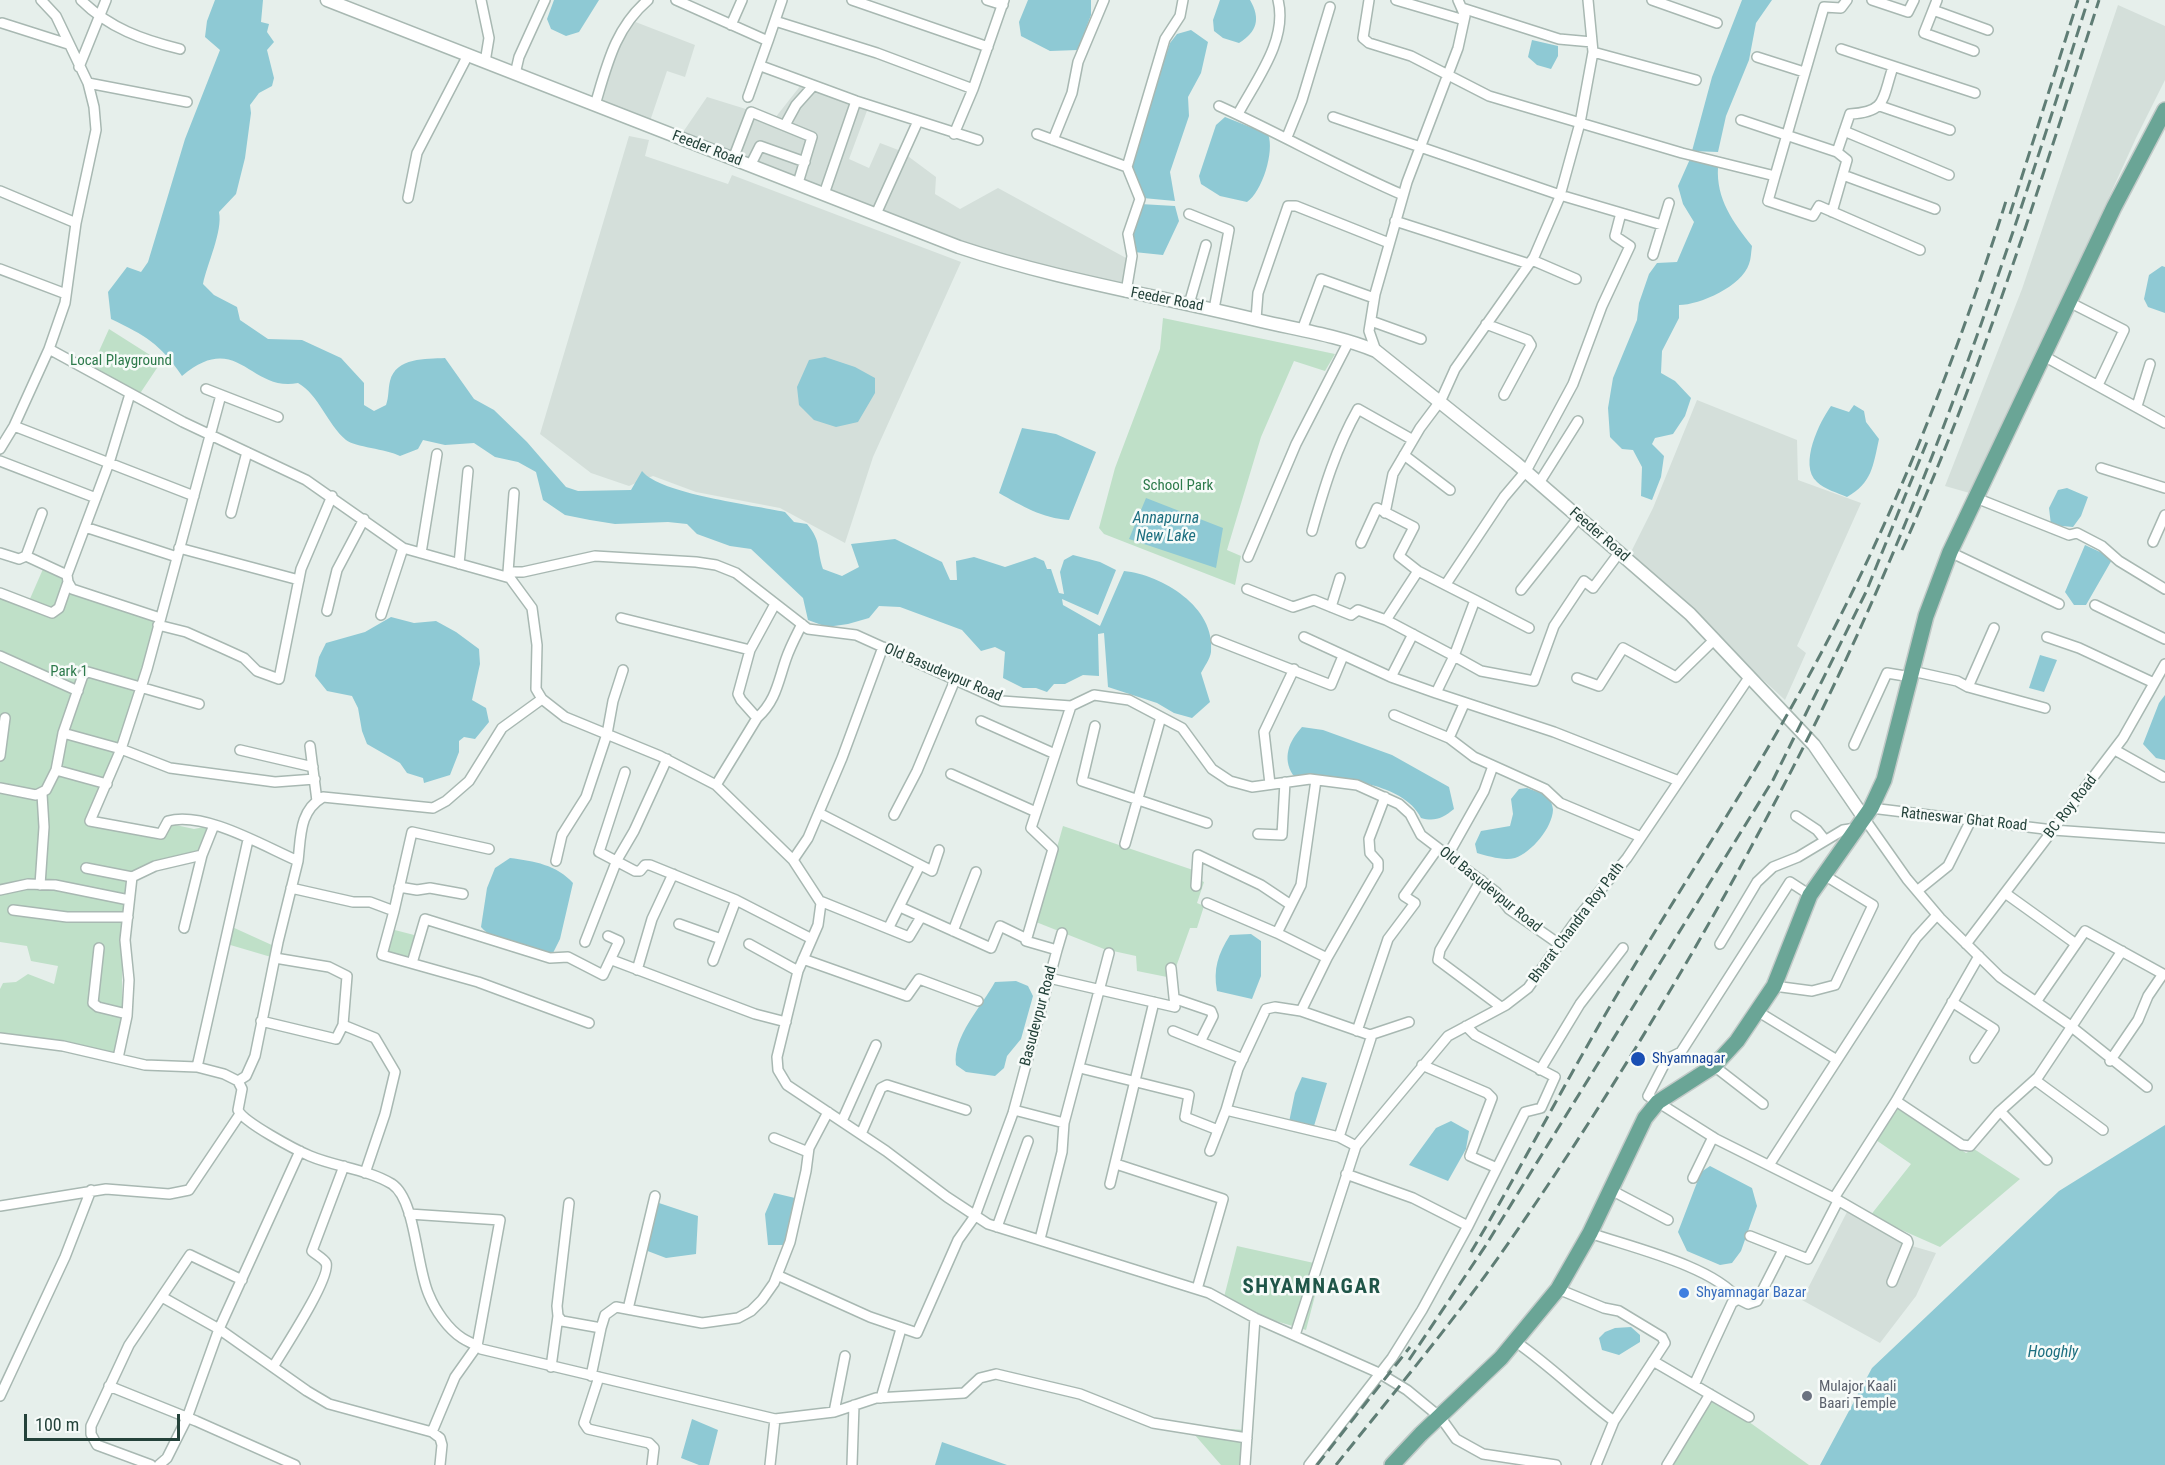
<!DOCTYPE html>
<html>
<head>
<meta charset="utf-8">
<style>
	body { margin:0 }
	#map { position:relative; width:2165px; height:1465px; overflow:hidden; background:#e6efeb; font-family:"Roboto Condensed",sans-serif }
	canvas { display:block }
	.scale { position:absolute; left:24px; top:1414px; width:156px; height:27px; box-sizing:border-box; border:3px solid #24423a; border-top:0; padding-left:8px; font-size:18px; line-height:21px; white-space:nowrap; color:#24423a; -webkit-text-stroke:4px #f7fbf9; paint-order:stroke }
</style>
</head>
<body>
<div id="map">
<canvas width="2165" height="1465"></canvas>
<div class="scale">100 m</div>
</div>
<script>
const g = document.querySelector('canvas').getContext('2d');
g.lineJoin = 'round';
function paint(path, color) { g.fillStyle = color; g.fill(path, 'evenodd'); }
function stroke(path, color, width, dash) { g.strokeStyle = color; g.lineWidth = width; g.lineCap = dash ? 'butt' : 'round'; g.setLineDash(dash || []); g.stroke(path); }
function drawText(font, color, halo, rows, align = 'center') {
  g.font = font + ' "Roboto Condensed",sans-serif'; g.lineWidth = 5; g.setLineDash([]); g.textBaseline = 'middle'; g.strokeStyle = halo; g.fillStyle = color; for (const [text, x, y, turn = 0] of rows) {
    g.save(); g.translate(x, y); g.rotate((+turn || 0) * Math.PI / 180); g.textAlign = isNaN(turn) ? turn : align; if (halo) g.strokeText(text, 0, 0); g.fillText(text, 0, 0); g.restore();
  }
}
const built = new Path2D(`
	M2118,5l47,21v54l-29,58 -163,356 -28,-8 77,-197z
	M633,21l62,24 -10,32 -18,-6 -18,53 -50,-20 20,-63z
	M801,85l67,23 -19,51 20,9 11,-25 21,8 35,26 -1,17 25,15 38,-21 128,70 -1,30 -123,-30 -321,-123 26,-38 68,21z
	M629,136l20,4 -4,16 83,28 4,-9 229,87 -88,195 -28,86 -65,-35 -84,-16 -43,-16 -24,10 -38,-13 -51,-39z
	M1697,400l100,40 1,40 63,23 -64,143 9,7 -21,47 -156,-144 24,-48z
	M1848,1210l54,33 34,10 -20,43 -36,47 -78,-43z`);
const green = new Path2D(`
	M1163,318l172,36 -10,17 -31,-10 -33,76 -34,113 14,6 -6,29 -131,-51 -5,-6 16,-60 45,-119z
	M109,329l52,33 -22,33 -48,-26z
	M43,569l19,10 8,14 85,28c-17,70 -41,136 -69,202l75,17 10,-16 23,5 15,-3 -11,26 -60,17 -12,12 -4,55v87l-6,30 -116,-20v-44l3,-6 13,-1 12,-8 26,10 4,-18 -27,-5 -4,-15 -27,-4v-353l29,12z
	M1063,826l133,45 1,8 7,3 -7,21 7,3 -7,22h-7l-18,50 -35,-7 -1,-15 -32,-7 -68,-27z
	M230,926l44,20 -3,11 -44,-13z
	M387,928l31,8 -6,27 -30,-8z
	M1898,1109l68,44 8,-4 46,30 -80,68 -70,-31 41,-52 -35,-24z
	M1237,1246l86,19 -17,65 -84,-25z
	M1712,1400l33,19 64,46h-137z
	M1187,1426l58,4 -2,35h-22z`);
const water = new Path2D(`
	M215,0h48l-2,22 8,2 -2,8 7,10 -7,8 7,28 -2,8 -13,7 -9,12 1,8 -6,45 -9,36 -17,18c4,19 -12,52 -16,72l11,11 23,12 3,13 28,19 34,1 39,18 23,25v22l10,6 12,-6c3,-8 2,-16 4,-24 6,-24 36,-22 55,-23l29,41 20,11 33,32 39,45 12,4 53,-1 11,-19c18,23 112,34 143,41l9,10 13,2c15,18 9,24 16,45l19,7 17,-9 -8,-23 44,-5 47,23 8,18h7l-1,-19 18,-4 31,10 30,-10 9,4 3,8h4l8,24 5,1 -4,-22 4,-12 9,-5 27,7 16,8 -18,45 -36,-16 1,6 37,21 24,-55c38,4 92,36 87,81 -1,7 -7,15 -10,21l9,29 -18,16 -18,-5 -17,-10 -49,-16 -4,-54 -6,1 1,42 -16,-1 -18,9h-11l-7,8 -11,-4h-13l-20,-10 2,-26 -10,-5 -14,4 -19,-21 -62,-23 -21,-1 -10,12 -21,6 -21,3 -19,-7 -5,-22 -52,-49 -21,-3 -33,-12 -10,-10 -19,-2 -53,2 -25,-4 -25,-5 -22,-15 -7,-28 -18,-10 -23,-5 -21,-14 -29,2 -22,-5 -5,9 -18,7c-14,-7 -45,-9 -54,-16 -19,-16 -27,-45 -48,-57 -48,10 -60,-54 -116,-7 -23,-33 -36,-40 -71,-57l-3,-27 19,-25 14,5 7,-10 37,-123 35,-89 -15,-13 2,-16z
	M554,0h45l-20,32 -13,4 -15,-7 -4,-10z
	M1028,0h63v15l-13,35 -28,1 -29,-15 -2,-14z
	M1220,0h30c11,19 7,32 -11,43l-16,-5 -9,-7 -1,-11z
	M1742,0h30l-16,23 -7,37 -23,56 -8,36 -26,-1 20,-74z
	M1191,30l17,12 -7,31 -13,24 1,19 -19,56 5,29 -32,-3 -14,-32 41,-123 7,-9z
	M1532,40l26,6v10l-7,13 -14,-4 -9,-8z
	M1225,117l43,17c7,17 -6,58 -21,68l-27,-6 -19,-12 -2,-8 17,-51z
	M1690,159l28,8c-2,32 15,55 34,79 -1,6 -1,13 -3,18 -7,22 -49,41 -70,41v13l-17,33 -1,22 14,8 16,17 -6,18 -12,18 -18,4 -3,6 12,12 -3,21 -9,23 -11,-4 1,-29 -9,-17 -11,-1 -12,-12 -2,-29 5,-30 24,-58 2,-17 10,-29 8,-11 20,-1 17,-40 -11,-18 -5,-18z
	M1140,204l35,2 4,15 -16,34 -29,-3 -2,-20z
	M2162,266l3,1v46l-17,-6 -4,-8 5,-24z
	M825,357l30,10 20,11v15l-17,29 -22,5 -22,-7 -15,-15 -2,-18 12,-27z
	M1854,405l10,6 2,11 13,17c-6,27 -7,44 -32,58 -9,-4 -23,-8 -30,-15 -19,-17 3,-61 14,-76l18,6z
	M1022,428l34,6 40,18 -27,68c-27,-2 -47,-14 -70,-27z
	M2067,488l21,9 -7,19 -8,11 -22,-2 -2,-17 9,-18z
	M1146,498l77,30 -7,40 -87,-29z
	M2085,545l28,13 -27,47h-12l-9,-13z
	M391,617l23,6 22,-2 20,11 23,17 1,15 -8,36 14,8 3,14 -14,17 -11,-2 -5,4v11l-9,23 -26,8 -1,-5 -16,-5 -7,-10 -33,-19 -5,-13 -4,-23 -6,-12 -25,-5 -12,-15 4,-19 7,-14 39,-11z
	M2040,655l17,5 -13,32 -15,-4z
	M2165,695v65l-9,-2 -13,-14 16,-41z
	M1302,727l21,3 69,25 57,32 5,22c-11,9 -19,13 -33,9 -17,-37 -92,-42 -128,-43 -11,-17 -4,-34 9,-48z
	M1527,788l22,8c1,4 4,10 4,14 -1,18 -21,42 -38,48 -12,3 -27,-2 -38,-5l-2,-9 6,-13 29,-5 3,-12 -2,-15 8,-10z
	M510,858c24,3 47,7 63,25l-13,56 -7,14c-21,-1 -58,-10 -72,-26l6,-39 8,-20z
	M1251,934l10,7v35l-9,23 -35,-8c-4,-22 1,-37 13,-56z
	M1016,981l12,5 5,10 -12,43 -14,17 -3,12 -9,8 -29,-4 -10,-7c-4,-28 26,-59 39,-83z
	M1302,1077l25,6 -13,43 -25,-4 6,-29z
	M1451,1121l18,10 -3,18 -18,32 -39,-16 27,-37z
	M2165,1125v340h-345l52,-97 187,-177z
	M1710,1166l42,22 5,18 -16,45 -9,12 -12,2 -33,-14 -9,-19 23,-60z
	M774,1193l21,5 -9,47h-18l-3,-31z
	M656,1202l42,14 -2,38 -30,4 -21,-8z
	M1631,1327l9,8v7l-21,13 -17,-5 -3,-12 6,-6 10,-4z
	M692,1419l26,11 -9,35h-10l-18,-7z
	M942,1442l65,23h-72z`);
const minor = new Path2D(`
	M81,0c28,28 62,40 99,49
	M481,0l8,38 -4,24
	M676,0l92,41 -20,56
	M852,0l136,47
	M987,0l16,5
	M1369,0l-6,38 6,5 42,13 78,40 193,57 93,23 49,-169 17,1 6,-8
	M1396,0l68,20
	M1652,0l65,23
	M1872,0l36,12 6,-12
	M1937,0l-13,33 50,18
	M1462,8l97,31 33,3
	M1933,10l55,20
	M775,21l102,32 96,36
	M2,23l66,21
	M731,25l11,-25
	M768,41l14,-41
	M1841,49l134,44
	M1593,52l103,28
	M1757,57l47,15
	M761,66l95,35 122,39
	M79,67l27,-67
	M515,74l4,-17 26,-57
	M88,83l99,19
	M595,105c12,-40 20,-77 53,-105
	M1219,106c62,28 121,62 184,89
	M1880,106l70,24
	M1238,114c18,-34 50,-74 40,-114
	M1333,117l227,78 102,30
	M1741,120l96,32 10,8 -15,52
	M785,125l11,-20 17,-19
	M1844,131l105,44
	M954,134l19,-45 31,-89
	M1037,134l90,33 13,32 -12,35 4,22 -6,36
	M1287,137l15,-37 28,-93
	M1053,140l19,-47 6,-31 26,-62
	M1837,152l13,-38c37,-2 32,-15 43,-47
	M733,159l18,-47 61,25 -14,46
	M750,166l10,-20 45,16
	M1127,167l38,-128 15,-23 3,-16
	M1843,175l92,34
	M1775,176l-7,25 45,15 6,-10 101,44
	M0,191l76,32
	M824,194l32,-93
	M408,198l9,-45 51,-98
	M876,214l42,-93
	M1189,214l40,16 -15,79
	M1395,221l134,43
	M1653,255l16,-52
	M1532,260l44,19
	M0,269l66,25
	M2069,302l55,28 -26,55
	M1189,304l17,-59
	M1256,319l2,-26 30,-87h8l93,37
	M1371,321l50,18
	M1486,324l42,16 3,5 -27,50
	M1302,330l19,-51 53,19
	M49,349l134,73 123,58 97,68 107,30 22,30 5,37 -1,44 6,10 23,18 95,39 56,29 77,75 28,43 -3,22 -20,46 -21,86 1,13 9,15 99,66 61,46 41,27 221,69 46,25 124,55 28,17 34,28 15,21 27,15 73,11
	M1376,351l-7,-20 6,-37 32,-112 51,-134 7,-32 -7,-16
	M2042,355l123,68
	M206,389l72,28
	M221,395l-74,274 -26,80 -31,72 71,13 7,-13c37,-10 95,25 130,40 3,-25 1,-50 25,-64l110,11 13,-7 23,-20 33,-53 40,-29
	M2137,406l13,-42
	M14,426l180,70
	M0,449l14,-23 35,-77 16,-46 11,-80 20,-93 -2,-23 -6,-24 -32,-67 -15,-16
	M1404,455l46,35
	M0,461l96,37
	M2101,468l64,20
	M1539,483l39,-62
	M1976,498l93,37 8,-2 25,13 17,15 46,28
	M231,513l16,-61
	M1385,513l8,-39 27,-46 21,-28 14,-31 79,-112 25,-58 21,-76 13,-71 -5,-52
	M85,527l92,30
	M1312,531c12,-43 24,-83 46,-122l55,31
	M2153,542l12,-27
	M1361,543l16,-35 37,19 -15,29 19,15 57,29 -21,56 27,15 53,10 20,-55 30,-45 9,7 26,-35
	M179,548l120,32
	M1950,552l109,52
	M0,553l19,6 7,-3 41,19 42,-112 21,-69
	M421,553l16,-99
	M26,556l16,-43
	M1248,557l48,-113 53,-103
	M459,564l9,-93
	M508,572h15l72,-16 101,6 20,3 20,8 72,56 48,6 146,66 69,5 23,-11 35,5 53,28 30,41 18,12 22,6 58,-8 47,6 42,19 11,10 11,21 75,57 13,17 50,35
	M67,575l1,7 4,7 88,29
	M510,577l-2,-5 6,-79
	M1446,584l58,-87 22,-26 47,-87 29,-78 28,-60 -15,-10 6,-23
	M1247,589l46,18 21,-7 37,15 7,-5 28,10 68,36 -18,37 118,39 125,49
	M1521,590l58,-73
	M0,593l52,20 7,-5 9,-26
	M1475,600l54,28
	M2095,605l70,34
	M1331,607l9,-29
	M327,611l10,-41 27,-51
	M381,615l22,-67
	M621,618l129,32
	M1386,620l32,-49
	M158,625l28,7 36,16 22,10 13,13 22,8 22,-110 31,-73
	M1304,637l87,40 22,-43
	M2047,637l32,11 75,35
	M1216,640l115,45 12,-29
	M0,656l78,35
	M1912,671l45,10 11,6 77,21
	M1391,677l45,16
	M1577,678l22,8 24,-38 53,29 39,-38
	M1968,687l26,-59
	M1394,715l55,23 25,19 71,32 15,14 81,34
	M757,718c19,-17 21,-36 29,-59 4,-12 10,-23 16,-35
	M981,721l74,33
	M1095,726l-13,55 125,42
	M63,733l58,16 49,19 105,14 40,-3
	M1449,738l15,-34
	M1854,745l33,-72 24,4
	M310,746l7,55
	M240,750l73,17
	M2115,750l48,27
	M0,756l5,-38
	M56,770l51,14
	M625,772l-26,80 36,19h5l5,-6h5l86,35 76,39
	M951,774l85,38
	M1316,780l-15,105 -24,48 50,25 -26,53 69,24 1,3 -32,99
	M1270,784l-6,-52 30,-63
	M716,785l41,-67 -16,-18 -3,-6 12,-44 25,-46
	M0,788l36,7 10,-5 10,-20 7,-37 20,-58 5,-3 111,32
	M1871,808l182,22 112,8
	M819,813l113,58 7,-21
	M894,815l23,-44 38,-91
	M1796,816l21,14 8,10
	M1864,818l43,61 33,39 60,59 68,47 79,63
	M1258,834l24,1 3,-53
	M1125,844l36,-127
	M1448,855l36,-64 9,-25
	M793,860l15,-22 34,-80 41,-111
	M556,861l6,-26 24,-38 21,-63 6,-33 10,-31
	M86,868l46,9
	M1481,880l-41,70 -2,10 63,47
	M40,885l4,-58 -2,-33
	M1196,886l2,-31 63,30 30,20
	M399,887l18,3 13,-2 33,6
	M291,888l62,14h17l24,9 -12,44 96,27 111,41
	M0,890l28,-6 27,1 74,15
	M1917,891l31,-25 23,-46
	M2005,893l71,51
	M1810,895l-20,-13 -109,170 -14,7 -19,37 68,43 118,59 73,42 1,3 -16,39
	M820,901l89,36 12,-20
	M1207,903l70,30
	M900,907l91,41 9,-22 27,13
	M13,910l54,7h61
	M394,911l18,-79 77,17
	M679,924l42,15
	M889,927l31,-62
	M184,928l18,-73 12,-30
	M953,931l23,-59
	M585,942l32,-82 17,-29 33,-72
	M749,944l49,27
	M1720,944l37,-62 16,-15 25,-10 45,-27 13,-2
	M1966,944l157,-206 42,-74
	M99,948l-6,55 5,4 29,7
	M1057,950l5,-17
	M275,958l54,9 18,9 -4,49
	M1327,958l51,-89v-7l-8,-9 -1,-14 16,-42
	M803,959l104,37 12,-17 59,22
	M612,960l143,54 31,8
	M713,961l23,-61
	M412,963l13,-44 125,39 18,-1 35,18 16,-34 -11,-5
	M637,970l15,-51 21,-45
	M1049,978l126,29 -4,-39
	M1774,986l38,5 23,-6 38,-80 -49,-30
	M1176,999l35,12 2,5 -13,26
	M1952,1002l42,27 -19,29
	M2036,1002l49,-71 78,43 -15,22 -10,24 -28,41
	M1301,1011l-26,-4 -9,2 -28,60 -12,41 113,27 17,9
	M1757,1011l80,49
	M261,1021l75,18 7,-14 32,13 20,34 -10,42 -20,59
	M1466,1026l9,9 80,42 -14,31 -16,4 -57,114
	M1173,1031l70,28
	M1357,1031l31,-92 27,-36 -11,-7 34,-48
	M1370,1035l39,-13
	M0,1038l63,8 82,19 52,2 27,7 14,7 4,8 -4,21c5,12 58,40 72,46 26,11 57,13 82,28 24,16 24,83 37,111 6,15 19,34 33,43 6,4 13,6 19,11l294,70 59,-7 42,-14 88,-5 16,-15 16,-4 84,20 73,29 94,15
	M118,1058l9,-42 2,-36 -4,-40 7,-63 23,-11 47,-11
	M1422,1065l65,28 5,5 -22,58 27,12
	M1714,1066l49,38
	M197,1067l51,-227
	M1080,1068l109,27 -4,22 33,13
	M1540,1070l40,-66 43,-56
	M2035,1080l68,50
	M238,1081l8,-5 9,-20 23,-114 20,-81
	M1896,1101l66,44 8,1 29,-34 39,-35 84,-126
	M1014,1110l50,13 45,-170
	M2000,1111l47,49
	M842,1121l34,-76
	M861,1134l20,-46 6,-3 79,25
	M774,1138l34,14
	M1210,1151l16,-41
	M1116,1164l107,35 -26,90
	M1769,1165l147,-227 21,-23
	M1693,1178l20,-41
	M1110,1184l44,-182
	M1611,1190l57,30
	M1834,1198l62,-97 83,-145
	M569,1203l-12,103 1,10 4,5 39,7 4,-13 11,-8 86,16 36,-5 13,-7 11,-11 12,-17 16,-41 16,-71 3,-23 19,-36
	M0,1206l106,-17 63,5 20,-4 51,-76
	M409,1214l91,6 -23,126 -22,31 -23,55
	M997,1227l31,-86
	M1590,1233c40,14 123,33 148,66
	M1750,1236l58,23 30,-58
	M1040,1239l22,-87 2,-29
	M777,1275l93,42 47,16 41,-93 17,-24 38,-103 44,-163 -31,-9 27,-92 -22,-21 40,-122
	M1558,1289l46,19 15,3 43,26 3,6 -51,78 -18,44
	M162,1297l57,32 88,62 22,13 103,28 8,6 2,7 -2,20
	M628,1309l27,-113
	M1295,1335l61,-189 92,-110 58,-31 22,-17 52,-73 47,-57 123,-182
	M1516,1342c35,24 64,54 98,79
	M1653,1361l96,56
	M273,1367c9,-15 59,-91 53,-104 -3,-5 -10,-8 -14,-12l32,-85
	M551,1367l7,-51
	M591,1376l10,-48
	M599,1377l-15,46 4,6 61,14 5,5 -2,17
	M1694,1385l38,-82 6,-4 10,5 9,-3 26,-51
	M109,1386l87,35 99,44
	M0,1396l65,-139 26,-67
	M881,1398l20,-69
	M834,1412l11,-56
	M151,1465l-54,-20 -6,-11v-8l38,-81 61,-90 52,25
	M159,1465l8,-7 20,-40 32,-89 81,-178
	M770,1465l5,-46
	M852,1465l2,-60
	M1245,1465l10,-147
	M1309,1465l83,-107 30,-48 46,-84 -55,-28 -67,-24
	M1667,1465l43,-71`);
const tertiary = new Path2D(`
	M327,0l632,247c99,33 201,49 302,74 39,9 79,15 115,30l140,112 174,151 124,131 50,73`);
const primary = new Path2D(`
	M1392,1465l29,-31 80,-76 57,-69 32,-56 55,-115 13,-16 56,-36 23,-25 37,-55 36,-91 61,-87 13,-28 42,-164 24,-64 164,-345 51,-97`);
const rail = new Path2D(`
	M2010,214l68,-214
	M1902,550c80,-178 138,-365 197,-550
	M1471,1252c51,-85 96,-174 147,-259 66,-112 140,-221 201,-336 77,-144 138,-300 187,-456
	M1409,1360l77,-115 287,-465 93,-188 63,-155
	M1317,1465l93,-118
	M1336,1465c55,-69 113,-138 164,-210 115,-164 217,-337 307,-515 119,-236 202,-489 281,-740`);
const markers = [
	[1638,1059,8,"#1a4fb4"],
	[1684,1293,6,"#3f7fe0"],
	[1807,1396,6,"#6b7280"]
];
const streetNames = [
	["Feeder Road",707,149,21],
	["Feeder Road",1167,300,11],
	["Feeder Road",1599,535,41],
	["Old Basudevpur Road",943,673,23],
	["BC Roy Road",2071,807,-52],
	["Ratneswar Ghat Road",1964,820,6],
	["Old Basudevpur Road",1490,890,39],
	["Bharat Chandra Roy Path",1577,923,-53],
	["Basudevpur Road",1039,1016,-75]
];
const parkNames = [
	["Local Playground",121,361],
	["School Park",1178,486],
	["Park 1",69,672]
];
const transitNames = [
	["Shyamnagar",1652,1059]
];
const shopNames = [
	["Shyamnagar Bazar",1696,1293]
];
const worshipNames = [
	["Mulajor Kaali",1819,1387],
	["Baari Temple",1819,1404]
];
const waterNames = [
	["Annapurna",1166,519],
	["New Lake",1166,537],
	["Hooghly",2053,1353]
];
const districtNames = [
	["SHYAMNAGAR",1312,1288]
];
paint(built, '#d4dfda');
paint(green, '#bfe0c8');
paint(water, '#8ec9d4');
stroke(minor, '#a8b8b2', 12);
stroke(tertiary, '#a8b8b2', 15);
stroke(primary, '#c2cac8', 18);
stroke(minor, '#fff', 9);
stroke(tertiary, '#fff', 12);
stroke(primary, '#6aa596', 15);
stroke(rail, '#5f7d75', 3, [12, 6]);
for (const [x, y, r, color] of markers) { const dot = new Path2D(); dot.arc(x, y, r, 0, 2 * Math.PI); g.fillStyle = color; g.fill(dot); stroke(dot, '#f7fbf9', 2); }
drawText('15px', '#24423a', '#f7fbf9', streetNames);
drawText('15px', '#2d7a4b', '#f7fbf9', parkNames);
drawText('15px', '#164399', '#f7fbf9', transitNames, 'left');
drawText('15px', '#366cbe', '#f7fbf9', shopNames, 'left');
drawText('15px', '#5b616d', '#f7fbf9', worshipNames, 'left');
drawText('italic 16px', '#1c6f80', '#f7fbf9', waterNames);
g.letterSpacing = '1.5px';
drawText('bold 21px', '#1f5548', '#f7fbf9', districtNames);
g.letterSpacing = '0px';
</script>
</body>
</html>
